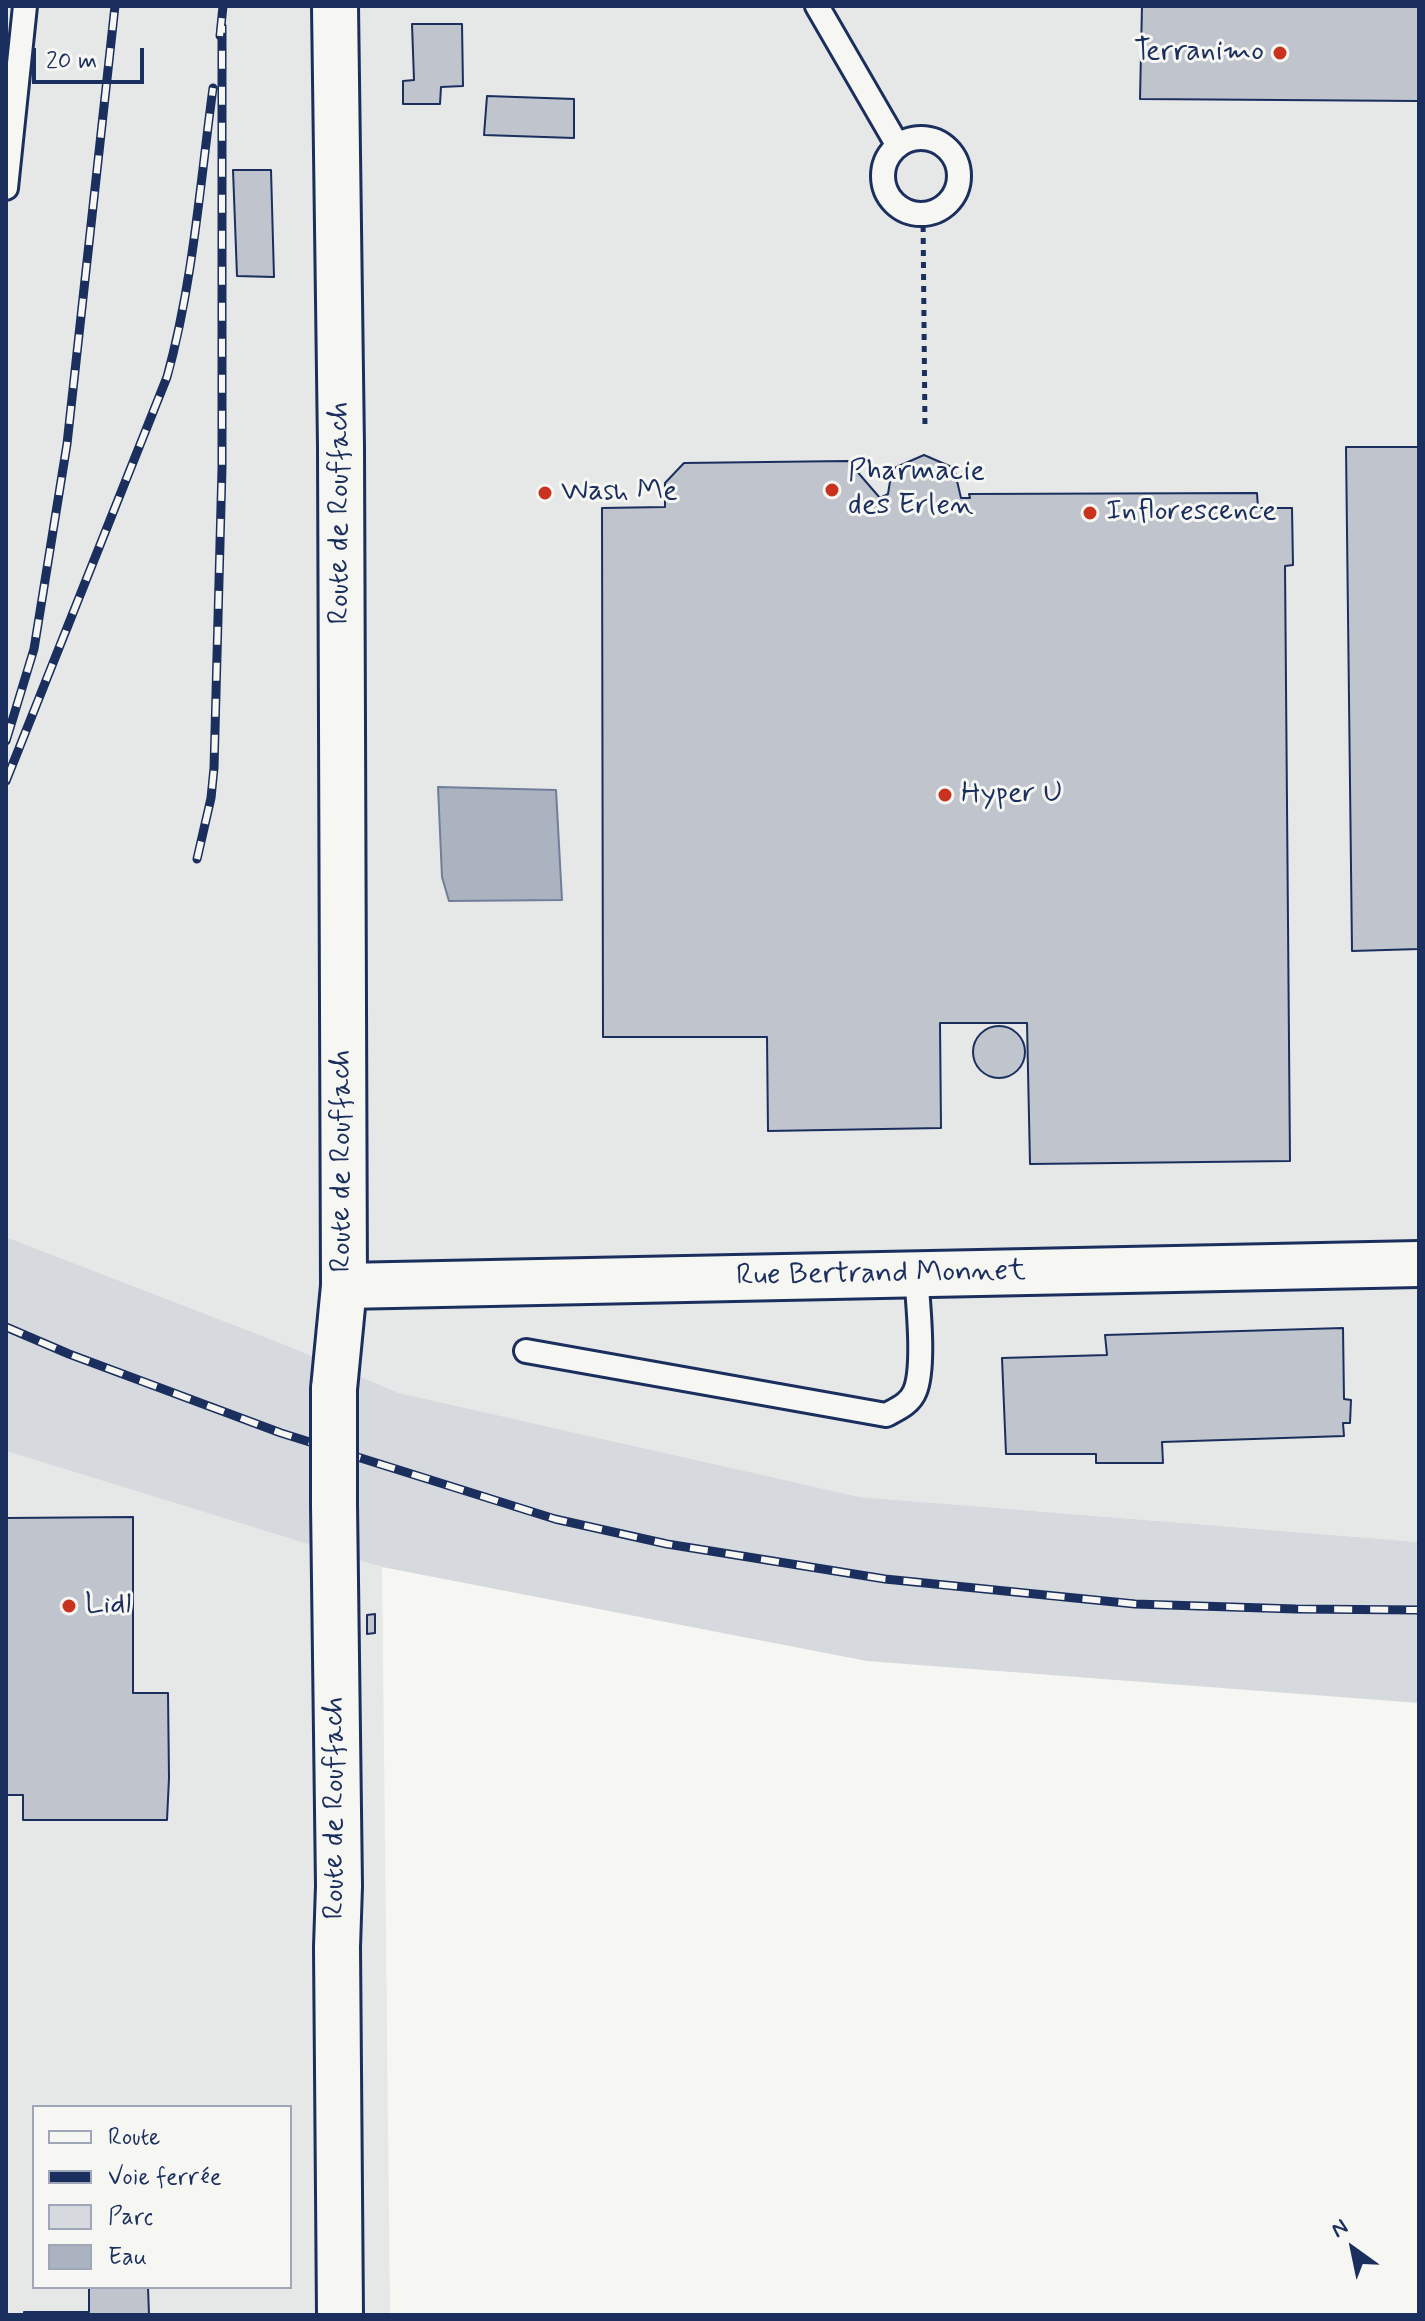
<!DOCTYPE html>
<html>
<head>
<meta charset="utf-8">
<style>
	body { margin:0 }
	#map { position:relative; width:1425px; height:2321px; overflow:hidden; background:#f6f6f2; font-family:Mynerve,sans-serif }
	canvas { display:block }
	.frame { position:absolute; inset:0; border:8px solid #1b2f5e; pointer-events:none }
	.legend { position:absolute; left:32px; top:2105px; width:260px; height:184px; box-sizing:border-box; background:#f6f6f2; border:2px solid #9ea6b7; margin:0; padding:10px 14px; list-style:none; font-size:24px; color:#1b2f5e }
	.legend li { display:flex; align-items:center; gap:16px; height:40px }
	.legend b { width:40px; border:2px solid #9ea6b7 }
	.north { position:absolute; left:1313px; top:2209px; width:80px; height:80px; -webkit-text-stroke:6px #f6f6f2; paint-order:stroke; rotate:327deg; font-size:22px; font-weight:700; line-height:32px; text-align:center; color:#1b2f5e }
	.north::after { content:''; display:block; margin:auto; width:28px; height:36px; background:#1b2f5e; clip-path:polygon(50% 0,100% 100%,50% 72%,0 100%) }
	.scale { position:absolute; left:32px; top:48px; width:112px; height:36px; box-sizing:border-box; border:4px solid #1b2f5e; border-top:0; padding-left:10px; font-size:24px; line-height:28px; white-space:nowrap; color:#1b2f5e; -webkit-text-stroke:6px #f6f6f2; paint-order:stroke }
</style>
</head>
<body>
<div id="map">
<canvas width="1425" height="2321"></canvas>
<div class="frame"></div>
<ul class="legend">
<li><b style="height:10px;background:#f6f6f2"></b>Route</li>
<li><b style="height:10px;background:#1b2f5e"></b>Voie ferrée</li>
<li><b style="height:22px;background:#d6d9dd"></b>Parc</li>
<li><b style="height:22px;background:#abb2c0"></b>Eau</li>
</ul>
<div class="north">N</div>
<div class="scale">20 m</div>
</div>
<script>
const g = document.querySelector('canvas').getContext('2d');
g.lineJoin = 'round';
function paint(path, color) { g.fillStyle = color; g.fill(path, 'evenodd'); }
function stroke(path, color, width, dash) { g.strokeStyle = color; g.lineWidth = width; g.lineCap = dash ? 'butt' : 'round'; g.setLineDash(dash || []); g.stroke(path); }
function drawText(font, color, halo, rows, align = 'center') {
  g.font = font + ' Mynerve,sans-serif'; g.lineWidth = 6; g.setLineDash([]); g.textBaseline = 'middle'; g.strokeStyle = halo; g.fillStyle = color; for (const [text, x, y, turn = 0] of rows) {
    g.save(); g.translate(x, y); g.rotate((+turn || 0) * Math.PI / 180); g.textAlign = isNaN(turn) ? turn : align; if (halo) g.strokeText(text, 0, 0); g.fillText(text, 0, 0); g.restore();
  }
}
const built = new Path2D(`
	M6,6h1413v1536l-559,-45 -461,-104 -116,-49 -277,-107z
	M6,1451l376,116 8,748h-384zM34,2107h256v180h-256z`);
const green = new Path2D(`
	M6,1237l277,107 116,49 461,104 559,45v161l-552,-42 -485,-94 -376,-116z`);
const water = new Path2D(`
	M438,787l118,3 6,110 -113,1 -7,-24z`);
const building = new Path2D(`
	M1142,6h277v95l-279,-2z
	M412,24h50l1,62 -22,1 -1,17h-37v-23l11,-1z
	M487,96l87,3v39l-90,-3z
	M233,170h38l3,107 -37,-1z
	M1346,447h73v502l-67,2z
	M924,455l30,13 7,30h9l-1,-4 288,-1 1,15h34l1,57 -8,1 5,595 -260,3 -3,-141h-87l1,105 -173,3 -1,-94h-164l-1,-529 63,-1v-24l19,-20 164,-2 32,37 8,-4 4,-25z
	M973 1052a26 26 0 1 1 52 0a26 26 0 1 1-52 0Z
	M1343,1328l1,71 7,1 -1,23h-7l1,13 -182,6 1,21h-67v-9h-90l-4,-96 105,-3 -2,-20z
	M133,1517v176h35l1,85 -2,42h-144v-25h-17v-277z
	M375,1614v19l-8,1v-19z
	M89,2287h59l1,28h-125v-3h65z`);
const path = new Path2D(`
	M923,214l2,216`);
const service = new Path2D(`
	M817,6l81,140
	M883 176a38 38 0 1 1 76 0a38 38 0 1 1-76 0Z
	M6,188l19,-182
	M526,1351l360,64c11,-6 24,-11 29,-24 10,-24 3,-89 1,-116`);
const minor = new Path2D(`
	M344,1286l1075,-22`);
const secondary = new Path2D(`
	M334,1389l10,-103 -3,-839 -6,-441
	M334,1504l5,382 -2,61 3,368`);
const rail = new Path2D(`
	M220,36l3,-30
	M6,741l28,-92 33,-205 48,-438
	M6,781l161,-404c26,-94 33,-193 46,-289
	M197,859l14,-61 3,-30 8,-300v-442
	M6,1327l63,27 212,79 274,86 112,25 218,35 250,25 161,5 123,1`);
const secondaryBridge = new Path2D(`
	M334,1504v-115`);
const markers = [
	[1280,53,8,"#c8321e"],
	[832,490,8,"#c8321e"],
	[545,493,8,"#c8321e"],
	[1090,513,8,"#c8321e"],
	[945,795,8,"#c8321e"],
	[69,1606,8,"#c8321e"]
];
const poiNames = [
	["Terranimo",1264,53,"right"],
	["Pharmacie",848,473],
	["des Erlen",848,507],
	["Wash Me",561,493],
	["Inflorescence",1106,513],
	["Hyper U",961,795],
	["Lidl",85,1606]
];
const streetNames = [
	["Route de Rouffach",341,513,-90],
	["Route de Rouffach",343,1161,-90],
	["Rue Bertrand Monnet",881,1275,-1],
	["Route de Rouffach",336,1808,-90]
];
paint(built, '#e6e7e7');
paint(green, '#d6d9dd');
paint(water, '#abb2c0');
stroke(water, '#717e99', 2);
paint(building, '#c0c4cd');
stroke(building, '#1b2f5e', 2);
stroke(service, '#1b2f5e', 28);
stroke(minor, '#1b2f5e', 50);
stroke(secondary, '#1b2f5e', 50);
stroke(path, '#1b2f5e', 5, [6, 6]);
stroke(service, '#f6f6f2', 22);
stroke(minor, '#f6f6f2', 44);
stroke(secondary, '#f6f6f2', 44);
stroke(rail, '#1b2f5e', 9);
stroke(rail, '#f6f6f2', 6, [18]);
stroke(secondaryBridge, '#1b2f5e', 50, []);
stroke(secondaryBridge, '#f6f6f2', 44);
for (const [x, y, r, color] of markers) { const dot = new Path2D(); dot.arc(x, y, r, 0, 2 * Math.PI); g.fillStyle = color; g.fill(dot); stroke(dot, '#f6f6f2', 3); }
drawText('30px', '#1b2f5e', '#f6f6f2', poiNames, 'left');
drawText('30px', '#1b2f5e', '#f6f6f2', streetNames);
</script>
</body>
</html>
